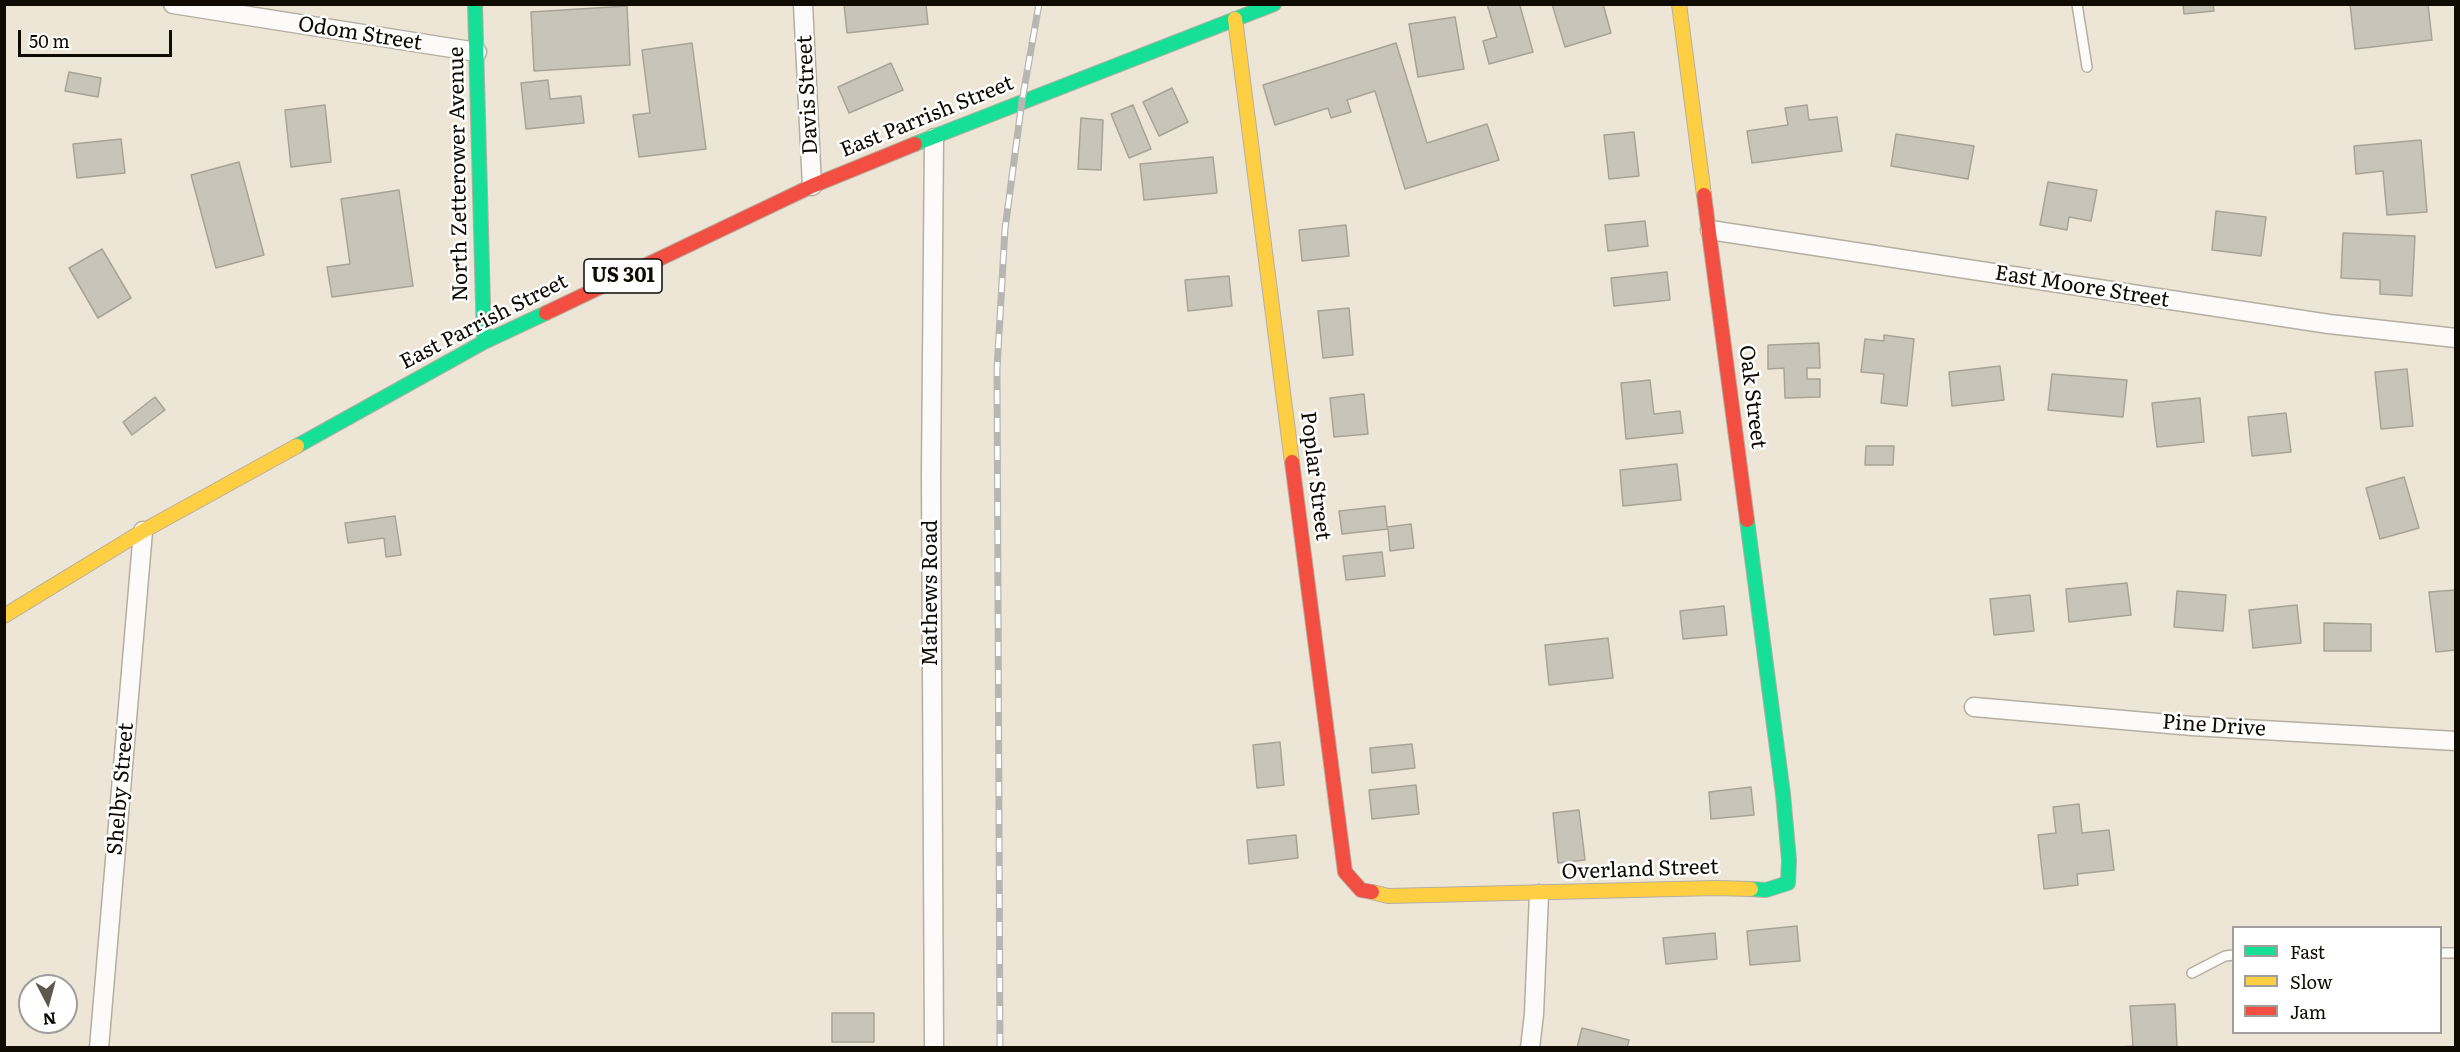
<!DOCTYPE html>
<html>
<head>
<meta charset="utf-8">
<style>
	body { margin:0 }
	#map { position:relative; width:2460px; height:1052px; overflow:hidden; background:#ede6d6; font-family:Literata,serif }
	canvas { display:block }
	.frame { position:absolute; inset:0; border:6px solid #0f0b03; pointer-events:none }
	.legend { position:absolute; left:2232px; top:926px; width:210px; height:108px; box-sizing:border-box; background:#fff; border:2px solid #9f9d9a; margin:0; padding:8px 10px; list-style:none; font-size:18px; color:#0f0b03 }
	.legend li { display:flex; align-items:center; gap:12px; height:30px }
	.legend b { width:30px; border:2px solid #9f9d9a }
	.north { position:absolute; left:18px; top:974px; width:60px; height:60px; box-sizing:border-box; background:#fff; border:2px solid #9f9d9a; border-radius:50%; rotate:174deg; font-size:16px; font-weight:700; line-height:24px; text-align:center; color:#0f0b03 }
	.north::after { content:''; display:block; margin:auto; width:21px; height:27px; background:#5d584d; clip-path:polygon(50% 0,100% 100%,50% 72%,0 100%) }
	.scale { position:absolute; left:18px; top:30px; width:154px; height:27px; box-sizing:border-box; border:3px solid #0f0b03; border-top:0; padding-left:8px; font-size:18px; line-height:21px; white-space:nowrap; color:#0f0b03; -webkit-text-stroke:4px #fff; paint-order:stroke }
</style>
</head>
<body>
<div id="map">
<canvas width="2460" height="1052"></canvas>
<div class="frame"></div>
<ul class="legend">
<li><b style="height:8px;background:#16e098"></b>Fast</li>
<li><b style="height:8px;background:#ffcf43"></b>Slow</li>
<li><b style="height:8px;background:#f24e42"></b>Jam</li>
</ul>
<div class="north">N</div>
<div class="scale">50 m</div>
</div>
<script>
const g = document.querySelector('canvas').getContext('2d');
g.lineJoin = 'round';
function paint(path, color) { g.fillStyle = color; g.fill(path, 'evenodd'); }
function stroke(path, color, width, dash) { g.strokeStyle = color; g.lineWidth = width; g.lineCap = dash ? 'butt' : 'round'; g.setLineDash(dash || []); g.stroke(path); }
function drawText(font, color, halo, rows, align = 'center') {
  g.font = font + ' Literata,serif'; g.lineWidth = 5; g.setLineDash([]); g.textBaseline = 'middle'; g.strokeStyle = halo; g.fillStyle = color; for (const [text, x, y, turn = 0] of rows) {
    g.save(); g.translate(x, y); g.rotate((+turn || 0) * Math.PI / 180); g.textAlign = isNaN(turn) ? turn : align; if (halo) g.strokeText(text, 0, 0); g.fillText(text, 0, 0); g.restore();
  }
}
const building = new Path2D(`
	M844,4h82l2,20 -81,9z
	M1487,4h37l-4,2 13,46 -44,12 -6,-23 14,-4z
	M1552,4h51l8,29 -46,14z
	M2183,4h30l1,7 -30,3z
	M2350,4h78l4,36 -77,9z
	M627,6l3,59 -96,6 -3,-59z
	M1455,17l9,52 -46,8 -9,-53z
	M692,43l14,106 -67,8 -6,-42 17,-2 -8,-63z
	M1396,43l31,100 60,-19 12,36 -94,29 -30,-98 -28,9 4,12 -20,6 -3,-10 -53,17 -12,-40z
	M891,63l12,27 -54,23 -11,-26z
	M69,72l32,6 -3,19 -33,-6z
	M548,80l2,19 31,-3 3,27 -58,6 -5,-46z
	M1172,88l16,34 -29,14 -16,-34z
	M325,105l6,57 -40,5 -6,-57z
	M1133,105l18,44 -22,9 -18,-44z
	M1807,105l2,15 28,-3 5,34 -90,12 -5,-32 41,-6 -3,-17z
	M1081,118l22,2 -2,50 -23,-1z
	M1634,132l5,44 -30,3 -5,-44z
	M1896,134l78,12 -6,33 -77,-13z
	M121,139l4,34 -48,5 -4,-34z
	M2421,140l6,72 -40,3 -4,-44 -27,3 -2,-28z
	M1213,157l4,36 -73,7 -4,-36z
	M239,162l25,93 -48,13 -25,-93z
	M2048,182l49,8 -6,31 -22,-4 -2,13 -27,-5z
	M399,190l14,96 -81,11 -5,-30 23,-3 -9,-65z
	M2216,211l50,6 -5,39 -49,-6z
	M1645,221l3,25 -40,5 -3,-26z
	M1346,225l3,31 -47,5 -3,-31z
	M2343,233l72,3 -3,60 -32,-2v-14l-39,-2z
	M102,249l29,49 -33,20 -29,-50z
	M1667,272l3,28 -56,6 -3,-28z
	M1229,276l3,30 -44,5 -3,-31z
	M1349,308l4,47 -30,3 -5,-47z
	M1884,335l30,4 -7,67 -26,-3 3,-29 -23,-2 4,-33 19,2z
	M1819,343l1,25h-13v11h13v18l-35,1 -1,-30 -16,1v-24z
	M2000,366l4,34 -52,6 -3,-34z
	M2407,369l6,57 -32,3 -6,-57z
	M2052,374l75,6 -4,37 -75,-7z
	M1650,380l4,34 26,-3 3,22 -57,6 -5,-56z
	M1364,394l4,40 -34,3 -4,-39z
	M155,397l10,13 -33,25 -9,-13z
	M2200,398l4,44 -47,5 -5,-44z
	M2286,413l5,39 -39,4 -4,-39z
	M1866,446h28l-1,19h-28z
	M1677,464l4,36 -58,6 -3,-36z
	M2404,477l15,51 -39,11 -14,-51z
	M1385,506l2,21 24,-3 3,24 -24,3 -2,-22 -46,5 -3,-23z
	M395,516l6,39 -15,2 -2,-19 -36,5 -3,-20z
	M1382,552l3,24 -39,4 -3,-24z
	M2127,583l4,32 -62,7 -3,-33z
	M2455,590l1,60 -20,2 -7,-60z
	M2177,591l49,4 -3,36 -49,-4z
	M2030,595l4,36 -40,4 -4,-36z
	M2297,605l4,38 -48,5 -4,-38z
	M1724,606l3,29 -44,4 -3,-28z
	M2324,623l47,1v27h-47z
	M1608,638l5,40 -64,7 -4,-40z
	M1280,742l4,43 -27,3 -4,-43z
	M1412,744l3,24 -43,5 -2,-25z
	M1416,785l3,29 -47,5 -3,-29z
	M1751,787l3,28 -43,4 -2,-27z
	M2079,804l3,29 27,-3 5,40 -37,4 1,11 -34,4 -6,-54 18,-2 -3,-26z
	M1579,810l6,50 -27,3 -5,-50z
	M1296,835l2,23 -49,6 -2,-24z
	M1797,926l3,35 -50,4 -3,-34z
	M1715,933l2,26 -51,5 -3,-26z
	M2175,1004l2,44h-68l24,-2 -3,-40z
	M832,1013h42v29h-42z
	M1582,1028l47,12 -2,8h-50z`);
const lane = new Path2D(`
	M2077,4l10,63
	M2440,953h16
	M2192,973l33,-17 9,-1`);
const street = new Path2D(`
	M173,4l304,48
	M803,4l9,182
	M1710,230l619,94 127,14
	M1974,707l218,19 264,15
	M99,1048l44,-517
	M934,1048l-3,-574 3,-336
	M1530,1048l4,-34 5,-120`);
const fast = new Path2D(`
	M475,4l9,338
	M915,144l359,-140
	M297,446l187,-104 62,-29
	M1747,520l36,274 6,66 -1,23 -22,7 -15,-1`);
const slow = new Path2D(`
	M1679,4l25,191
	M1235,19l57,443
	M4,616l139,-85 154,-85
	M1372,892l16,4 328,-8 35,1`);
const jam = new Path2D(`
	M1704,195l43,325
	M546,313l266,-127 103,-42
	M1292,462l53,410 16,18 11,2`);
const rail = new Path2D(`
	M1000,1048l-3,-679 8,-140 17,-128 17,-97`);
const shields = [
	[623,276,78]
];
const shieldNames = [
	["US 301",623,276]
];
const streetNames = [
	["Odom Street",360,34,9],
	["Davis Street",808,95,-93],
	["East Parrish Street",927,117,-22],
	["North Zetterower Avenue",459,174,-91],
	["East Moore Street",2082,287,9],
	["East Parrish Street",484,322,-27],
	["Oak Street",1752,397,83],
	["Poplar Street",1315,476,83],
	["Mathews Road",931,593,-90],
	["Pine Drive",2214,726,4],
	["Shelby Street",121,789,-85],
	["Overland Street",1640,870,-2]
];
paint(building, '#c9c4b8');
stroke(building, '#a8a397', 1.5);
stroke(lane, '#b4afa2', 12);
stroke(street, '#b4afa2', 21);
stroke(fast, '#b4afa2', 16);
stroke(slow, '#b4afa2', 16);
stroke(jam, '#b4afa2', 16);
stroke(lane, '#fcfbf9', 9);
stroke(street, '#fcfbf9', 18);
stroke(fast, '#16e098', 14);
stroke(slow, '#ffcf43', 14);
stroke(jam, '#f24e42', 14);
stroke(rail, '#b8b6b2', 7);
stroke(rail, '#fff', 4.5, [14]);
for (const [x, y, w] of shields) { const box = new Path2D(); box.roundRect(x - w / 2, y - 17, w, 34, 4.5); g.fillStyle = '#fff'; g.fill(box); stroke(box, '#0f0b03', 1.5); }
drawText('bold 20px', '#0f0b03', null, shieldNames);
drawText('21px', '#0f0b03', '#fff', streetNames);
</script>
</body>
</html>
